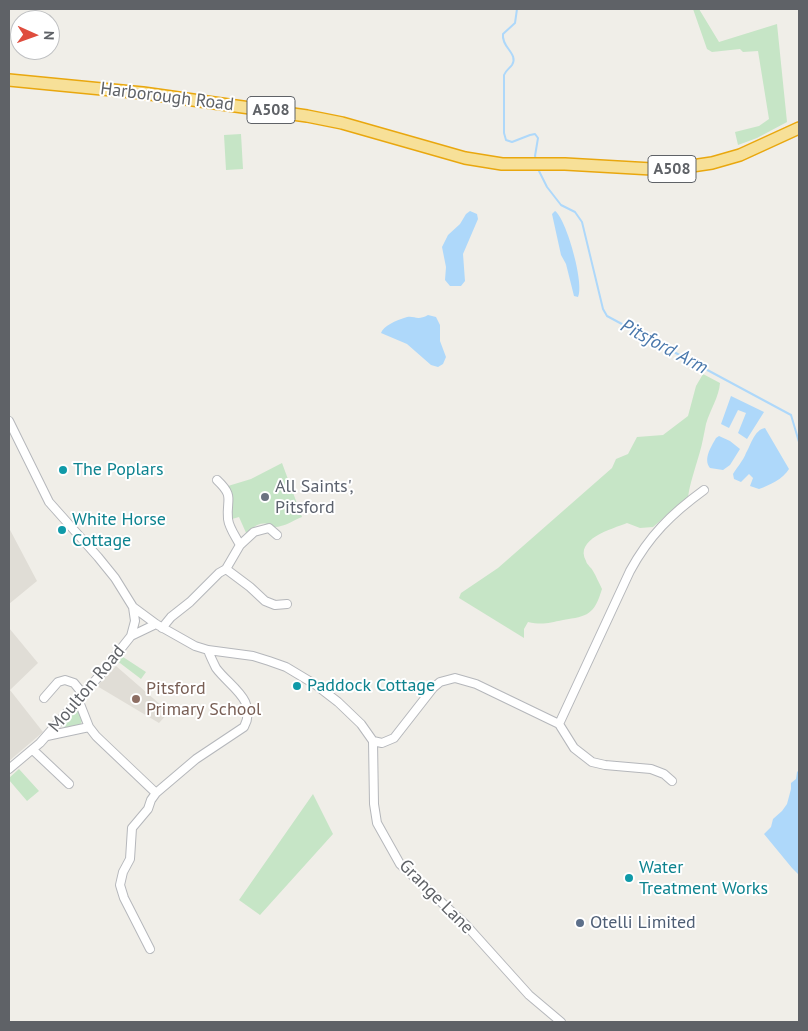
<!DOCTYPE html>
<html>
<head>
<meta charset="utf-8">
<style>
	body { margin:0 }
	#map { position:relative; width:808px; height:1031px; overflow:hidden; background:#f0eee8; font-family:"PT Sans",sans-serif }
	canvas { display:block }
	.frame { position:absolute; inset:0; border:10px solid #5f6267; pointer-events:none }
	.north { position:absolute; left:10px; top:10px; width:50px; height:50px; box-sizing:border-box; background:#fff; border:1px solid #bfc0c2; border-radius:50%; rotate:92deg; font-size:14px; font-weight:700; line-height:20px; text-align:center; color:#5f6267 }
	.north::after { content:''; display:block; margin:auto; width:18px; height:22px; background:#df4d3e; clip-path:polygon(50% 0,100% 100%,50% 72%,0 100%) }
</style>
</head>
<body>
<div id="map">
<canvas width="808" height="1031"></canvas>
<div class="frame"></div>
<div class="north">N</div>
</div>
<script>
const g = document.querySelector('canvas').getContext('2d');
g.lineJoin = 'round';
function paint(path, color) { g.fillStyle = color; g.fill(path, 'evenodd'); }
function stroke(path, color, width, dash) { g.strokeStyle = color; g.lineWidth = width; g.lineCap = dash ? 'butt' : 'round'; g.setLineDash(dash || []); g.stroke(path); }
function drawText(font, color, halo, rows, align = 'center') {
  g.font = font + ' "PT Sans",sans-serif'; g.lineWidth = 4; g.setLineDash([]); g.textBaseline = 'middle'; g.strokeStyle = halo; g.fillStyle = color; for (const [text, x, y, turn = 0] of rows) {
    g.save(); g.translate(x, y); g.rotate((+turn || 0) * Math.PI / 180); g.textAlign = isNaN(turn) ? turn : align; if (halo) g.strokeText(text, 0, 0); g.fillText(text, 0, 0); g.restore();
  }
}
const education = new Path2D(`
	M9,528l28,53 -28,23z
	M9,628l29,35 -28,27 33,42 -34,29z
	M116,666l53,46 -10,11 -62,-37z`);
const green = new Path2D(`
	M693,9h6l20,33 58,-18 10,98 -30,16 -19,7 -3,-13 24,-6 10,-7 -11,-68 -15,1 -3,-3 -28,3 -5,-3z
	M241,134l2,35 -17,1 -2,-35z
	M703,374l17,9c-1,14 -10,27 -14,41 -1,5 -2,10 -3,15 -4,20 -12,38 -15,58l-35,30 -13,1 -13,-5c-15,6 -53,16 -41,38 1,4 5,6 7,10 3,5 6,12 9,18 -8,26 -14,27 -39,31 -14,3 -21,5 -35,2l-4,7v9l-65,-40 2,-5 37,-25 114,-100 4,-9 12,-5 9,-17 26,-2 25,-19 8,-30z
	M282,463l20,54c-8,3 -18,10 -27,10 -5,0 -2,-2 -8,-3 -9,-2 -15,4 -20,11l-8,-18 -7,2v-20l-4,-13 23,-7z
	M120,655l26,17 -5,7 -25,-19z
	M74,710l6,2c0,0 2,7 2,8 0,8 -14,8 -19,7l-1,-4z
	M19,769l20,22 -12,10 -18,-21v-2z
	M313,794l20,40 -73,81 -21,-15z`);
const water = new Path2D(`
	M470,211l7,3 1,5 -15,35 2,27 -4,5h-11l-5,-6 1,-13 -4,-20 6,-12 12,-11 6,-10z
	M555,211c11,7 30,74 23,86l-4,-1 -8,-32 -5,-9 -9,-41z
	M428,315l8,2 4,8v16l6,16 -3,7 -5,3 -7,-2 -24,-21 -26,-11c2,-7 16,-13 23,-15 10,-4 12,4 24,-3z
	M731,396l33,16 -17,27 -9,-6 8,-20 -8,-3 -9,18 -8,-4z
	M765,428l24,41c-6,10 -19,16 -30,20l-9,-3 3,-8 -4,-4 -8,8 -7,-3 -1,-5c4,-7 10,-13 13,-21 5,-8 8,-23 19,-25z
	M719,436l11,5 10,8 -10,16 -7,5 -13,-2c-7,-9 1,-21 6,-30z
	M799,770v105l-7,-7 -28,-34 7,-7 2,-8 9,-8 5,-7 4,-15v-6l5,-4 1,-7z`);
const stream = new Path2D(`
	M517,9l-2,14 -12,11c-2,13 16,20 9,31 -3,4 -6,5 -8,10v58l2,7 6,2 18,-7 5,-1 3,4 -3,18 1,4
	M538,169l9,18 14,18 14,7 7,10 21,87 4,7 184,99 8,27`);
const minor = new Path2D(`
	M9,421l40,81 49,55 17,21 18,29 2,14 -4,15 -31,39 -60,68 -31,26
	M217,480c18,17 9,19 11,39 1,9 8,18 12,26
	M226,569l24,18 15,14 10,4 12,-1
	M133,607l23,17 39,22 13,4 45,6 16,5 17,6 30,18 22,17 23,22 12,17 1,63 3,19 23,41 66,61 63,70 32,27
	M162,628l9,-11 19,-15 29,-29 7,-4 14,-24 14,-13 15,-4 8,7
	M131,636l25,-12
	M44,698l14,-16 7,-2 9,3 9,11
	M78,699l11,28 7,9 60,57
	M559,724l71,-153c19,-35 41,-57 74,-81
	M47,736l42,-9
	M373,741l9,2 12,-5 39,-50 7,-6 15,-4 21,6 83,40 15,24 18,14 13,3 46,4 13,5 8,7
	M33,750l36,34
	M150,949l-26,-51 -4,-13 3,-13 7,-13 2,-31 16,-19 3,-9 5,-7 40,-34 48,-32c14,-27 -14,-40 -28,-59 -3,-6 -6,-12 -8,-18`);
const highway = new Path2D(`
	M9,80l134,13 164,23 35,7 123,35 37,6h63l87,5 33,-2 27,-4 28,-8 59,-27`);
const markers = [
	[63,470,5,"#0f9aa8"],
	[265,497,5,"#6b7280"],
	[62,530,5,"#0f9aa8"],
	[297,686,5,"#0f9aa8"],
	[136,699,5,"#8d6e63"],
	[629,878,5,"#0f9aa8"],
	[580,923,5,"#5c6f8a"]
];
const shields = [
	[271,110,48],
	[672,169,48]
];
const shieldNames = [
	["A508",271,110],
	["A508",672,169]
];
const streetNames = [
	["Harborough Road",167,97,7],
	["Moulton Road",87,689,-50],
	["Grange Lane",436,897,45]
];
const cultureNames = [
	["The Poplars",73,470],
	["White Horse",72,520],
	["Cottage",72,541],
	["Paddock Cottage",307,686],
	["Water",639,868],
	["Treatment Works",639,889]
];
const worshipNames = [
	["All Saints',",275,487],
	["Pitsford",275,508]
];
const educationNames = [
	["Pitsford",146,689],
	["Primary School",146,710]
];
const serviceNames = [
	["Otelli Limited",590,923]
];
const waterNames = [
	["Pitsford Arm",664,347,28]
];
paint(education, '#e0ddd6');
paint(green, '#c6e5c6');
paint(water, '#aed8fa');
stroke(stream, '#aed8fa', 2);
stroke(minor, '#b5b7bb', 10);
stroke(highway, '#e9a70e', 14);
stroke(minor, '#fff', 8);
stroke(highway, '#f7e098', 11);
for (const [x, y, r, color] of markers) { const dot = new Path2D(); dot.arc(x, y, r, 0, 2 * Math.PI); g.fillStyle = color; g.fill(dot); stroke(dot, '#fff', 2); }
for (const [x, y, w] of shields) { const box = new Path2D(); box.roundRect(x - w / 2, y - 13.5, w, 27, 4); g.fillStyle = '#fff'; g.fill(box); stroke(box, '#5f6267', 1); }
drawText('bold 16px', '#5f6267', null, shieldNames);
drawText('18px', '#5f6267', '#fff', streetNames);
drawText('18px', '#0d838f', '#fff', cultureNames, 'left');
drawText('18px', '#5b616d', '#fff', worshipNames, 'left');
drawText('18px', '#785e54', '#fff', educationNames, 'left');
drawText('18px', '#4e5e75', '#fff', serviceNames, 'left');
drawText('italic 19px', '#4a78ac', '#fff', waterNames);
</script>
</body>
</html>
